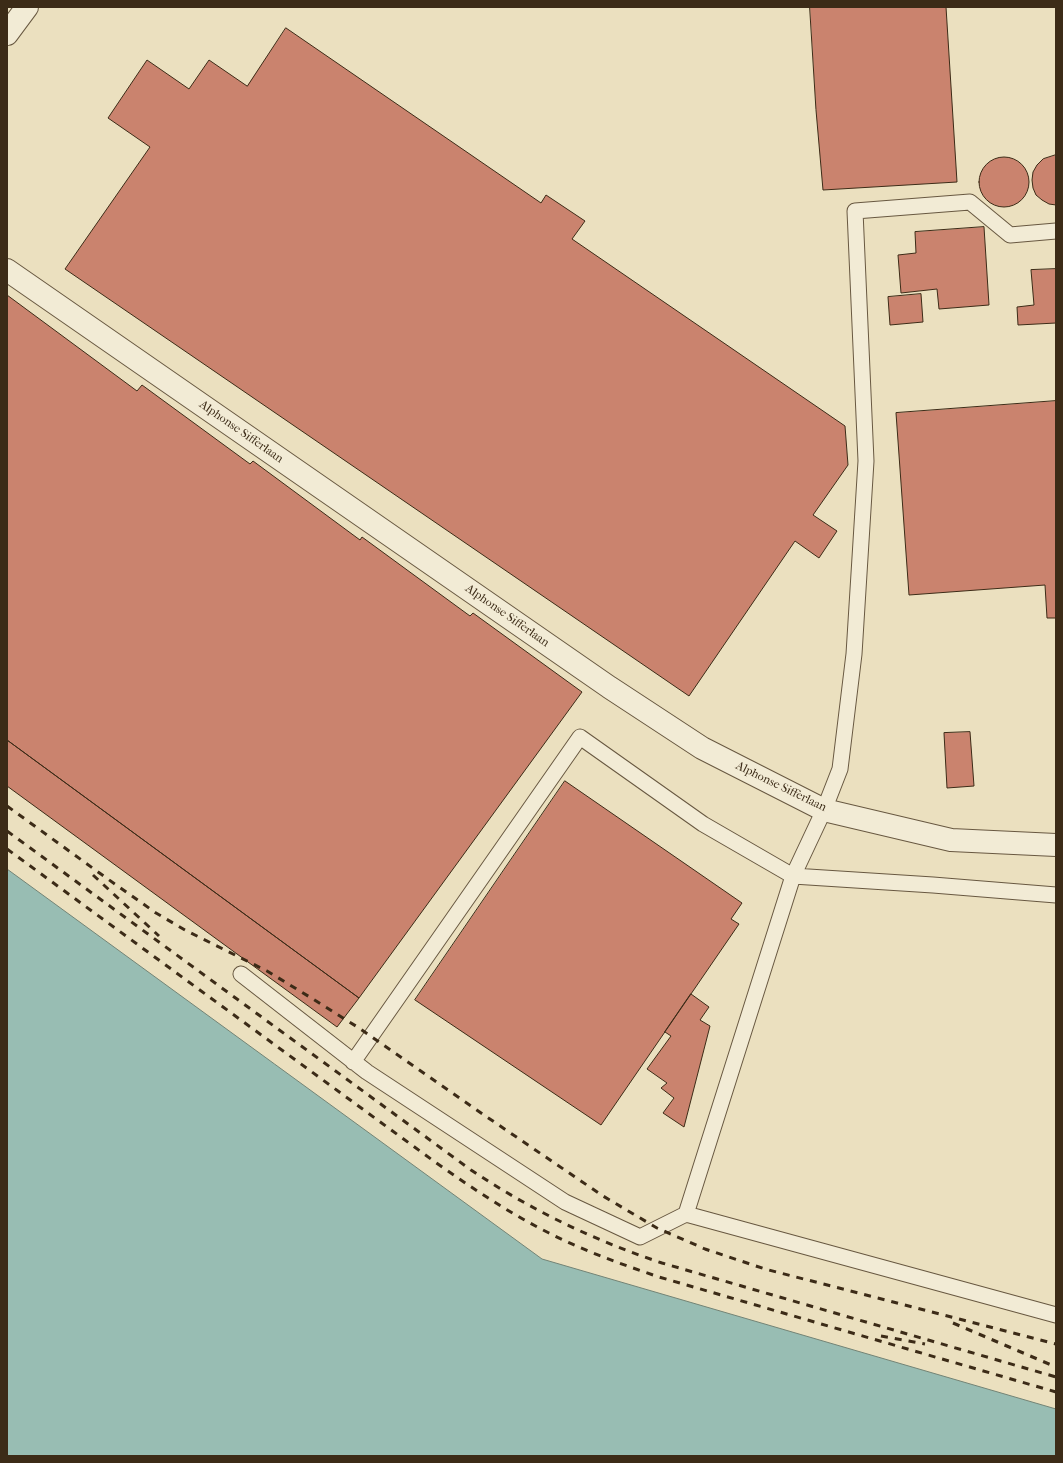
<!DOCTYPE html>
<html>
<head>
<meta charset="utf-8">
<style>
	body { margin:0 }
	#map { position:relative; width:1063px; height:1463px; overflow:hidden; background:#ebe0bf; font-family:"IM FELL French Canon",serif }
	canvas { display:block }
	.frame { position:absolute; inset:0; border:8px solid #3c2b17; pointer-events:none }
</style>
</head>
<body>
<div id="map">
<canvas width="1063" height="1463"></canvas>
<div class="frame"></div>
</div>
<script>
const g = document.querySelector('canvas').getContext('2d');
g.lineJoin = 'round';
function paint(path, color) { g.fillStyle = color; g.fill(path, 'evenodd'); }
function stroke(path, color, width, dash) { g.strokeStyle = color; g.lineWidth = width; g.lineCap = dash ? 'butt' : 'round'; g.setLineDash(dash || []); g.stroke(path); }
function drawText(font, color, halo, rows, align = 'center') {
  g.font = font + ' "IM FELL French Canon",serif'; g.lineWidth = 3; g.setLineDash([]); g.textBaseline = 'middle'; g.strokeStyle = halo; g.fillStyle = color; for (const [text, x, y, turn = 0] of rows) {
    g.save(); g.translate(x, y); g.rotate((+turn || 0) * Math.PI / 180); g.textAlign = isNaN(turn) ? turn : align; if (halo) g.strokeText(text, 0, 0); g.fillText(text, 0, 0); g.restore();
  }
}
const water = new Path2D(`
	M7,869l535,390 514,150v47h-1049z`);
const building = new Path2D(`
	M810,7h136l11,175 -134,8 -7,-80z
	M286,28l255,175 5,-8 39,26 -13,18 273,187 3,39 -35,50 24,16 -18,27 -24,-17 -106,155 -624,-427 85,-122 -42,-29 39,-58 42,29 20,-29 38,26z
	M1056,155v50l-7,-1 -7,-4 -6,-5 -3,-7 -1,-8 1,-8 4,-7 6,-6z
	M979 182a25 25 0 1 1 50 0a25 25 0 1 1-50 0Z
	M984,227l5,78 -50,4 -2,-20 -36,4 -3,-38 18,-2 -1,-21z
	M1056,269v54l-38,2 -1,-18 17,-2 -3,-35z
	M921,294l2,28 -33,3 -2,-28z
	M7,295l130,96 5,-6 108,79 3,-3 107,79 2,-3 108,79 3,-3 109,79 -223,306 -352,-258z
	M1056,401v217h-9l-2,-33 -136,10 -13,-182z
	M970,732l4,54 -27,2 -3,-55z
	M7,740l352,258 -22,29 -330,-241z
	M565,781l177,122 -11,16 8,5 -138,201 -186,-125z
	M691,994l18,13 -9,13 10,6 -26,101 -21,-14 11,-15 -13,-10 6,-5 -20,-14 24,-33 -6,-4z`);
const service = new Path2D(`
	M1056,231l-46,4 -40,-33 -115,9 11,250 -12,193 -14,115 -16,41 -31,66 -107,338 370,101
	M241,974l126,98 198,130 75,35 46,-23
	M353,1062l227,-325 123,87 90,52 140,9 123,10`);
const minor = new Path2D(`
	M7,34l20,-27
	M7,270l602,417 93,61 122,62 127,30 105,5`);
const rail = new Path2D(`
	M7,806l98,71 51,36 29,17 82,41 46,28 46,29 125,87 119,81 54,32 48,21 60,20 291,75
	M7,831l464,339c60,40 122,70 191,93l394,114
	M7,849l428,313c37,26 74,51 114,71 35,18 72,31 110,44l397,115
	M93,875l66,61
	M953,1323l103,44
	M881,1336l44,8`);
const streetNames = [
	["Alphonse Sifferlaan",241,432,35],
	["Alphonse Sifferlaan",507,616,35],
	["Alphonse Sifferlaan",781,787,26]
];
paint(water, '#98bdb3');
stroke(water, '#738375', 1);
paint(building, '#ca836e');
stroke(building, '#3c2b17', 1);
stroke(service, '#685841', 17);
stroke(minor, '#685841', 24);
stroke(service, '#f2ebd5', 15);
stroke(minor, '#f2ebd5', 22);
stroke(rail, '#3c2b17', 3, [7, 7]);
drawText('12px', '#3c2b17', '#f2ebd5', streetNames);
</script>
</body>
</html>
